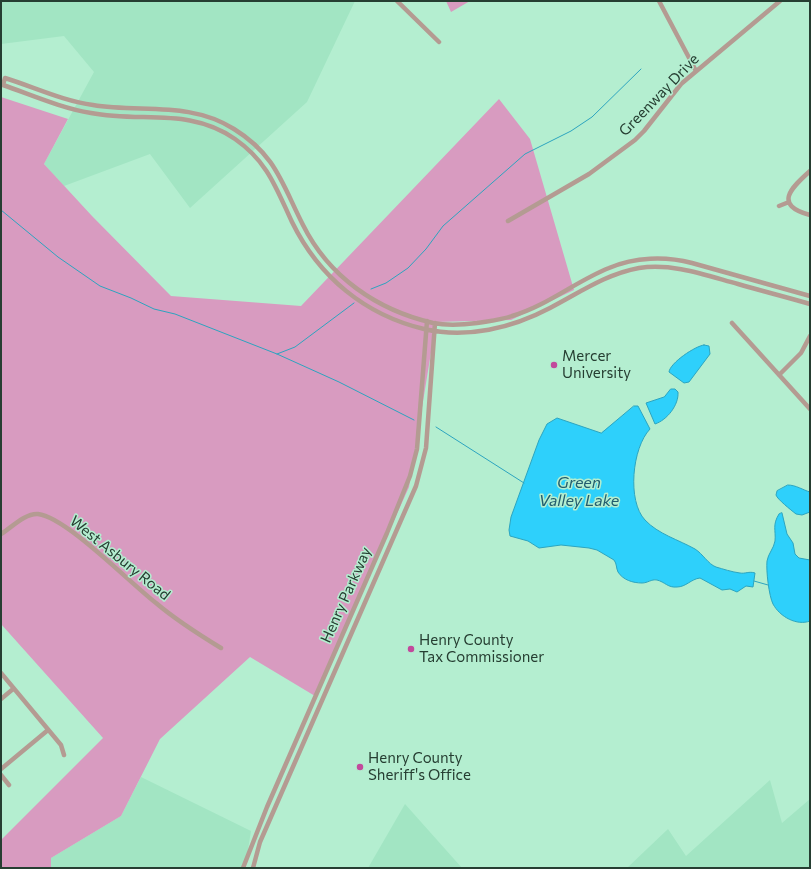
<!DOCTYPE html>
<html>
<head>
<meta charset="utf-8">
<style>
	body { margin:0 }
	#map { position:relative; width:811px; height:869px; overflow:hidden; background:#b4eed0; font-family:Commissioner,sans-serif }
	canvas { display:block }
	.frame { position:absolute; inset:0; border:2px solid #263e32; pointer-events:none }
</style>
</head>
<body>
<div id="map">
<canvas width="811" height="869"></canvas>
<div class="frame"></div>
</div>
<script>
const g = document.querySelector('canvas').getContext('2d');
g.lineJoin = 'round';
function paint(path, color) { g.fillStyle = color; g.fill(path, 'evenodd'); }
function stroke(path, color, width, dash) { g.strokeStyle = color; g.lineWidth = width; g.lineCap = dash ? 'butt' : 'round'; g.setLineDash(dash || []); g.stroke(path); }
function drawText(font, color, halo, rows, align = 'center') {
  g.font = font + ' Commissioner,sans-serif'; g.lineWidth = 3; g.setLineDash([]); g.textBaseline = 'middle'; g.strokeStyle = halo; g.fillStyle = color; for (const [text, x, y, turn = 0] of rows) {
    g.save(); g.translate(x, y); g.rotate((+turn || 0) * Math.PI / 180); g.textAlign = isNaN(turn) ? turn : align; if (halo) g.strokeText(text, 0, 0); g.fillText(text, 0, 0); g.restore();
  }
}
const built = new Path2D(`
	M1,1h354l-48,101 -117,106 -40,-54 -86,32 -20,-22 50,-92 -30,-36 -63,8z
	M141,777l110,54 -6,37h-194v-10l70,-42z
	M770,780l12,43 28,-24v69h-183l41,-39 18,27z
	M405,804l57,64h-94z`);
const green = new Path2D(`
	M446,1h24l-19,11z
	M1,97l67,22 -24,45 48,52 79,80 130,10 198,-207 31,40 44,151 -63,30 -75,2 -27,165 -94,209 -65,-39 -90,82 -39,77 -70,42v10h-50v-28l102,-102 -102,-114z`);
const water = new Path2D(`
	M704,345l5,1 1,8 -21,28 -5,1 -15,-11c1,-9 26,-26 35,-27z
	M671,389h4l3,3c1,13 -11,28 -23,32l-9,-21 18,-6z
	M634,406h4l12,23c-18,19 -23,72 -5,91 13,14 34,20 50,29 8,5 13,15 21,18 7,2 16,5 24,6 5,1 9,-2 15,0l-2,14 -7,-1 -9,6 -7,-3 -8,1 -22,-12c-9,1 -14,9 -23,9 -9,1 -12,-5 -20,-7 -6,-1 -9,3 -15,3 -9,0 -19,-3 -24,-11 -2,-4 -1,-8 -4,-12l-17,-10 -8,-2 -28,-3 -22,3 -11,-7 -18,-5 -1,-6 2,-13 28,-77 8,-16 10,-6 44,15z
	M788,485c8,0 15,5 22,7v20l-8,3 -6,-1c-5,-4 -19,-15 -20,-19l1,-4z
	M782,513l5,21 6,9 2,11 4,4 11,2v61c-13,5 -30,-4 -37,-17 -4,-8 -7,-33 -6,-43 1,-7 7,-13 8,-20 1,-11 -3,-16 4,-27z`);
const stream = new Path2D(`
	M1,210l57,47 42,29 31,12 23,11 21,5 102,40 62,28 75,38
	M371,289l15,-6 22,-15 18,-19 17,-23 82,-72 46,-23 21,-14 49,-48
	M277,354l18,-7 59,-44
	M436,427l88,56
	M754,581l14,4`);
const minor = new Path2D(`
	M397,1l42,41
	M659,1l37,70
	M810,171c-19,17 -37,34 0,44
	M779,206l10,-4
	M508,221l81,-47 46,-34 9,-9 37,-47 99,-83
	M810,296l-118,-33c-27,-7 -57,-6 -83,5 -33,13 -62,38 -97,48 -11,4 -23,5 -35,7 -15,2 -29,3 -44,0 -56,-13 -104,-46 -130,-98 -21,-41 -27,-70 -69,-96 -44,-28 -93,-16 -141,-24 -30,-4 -59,-18 -88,-27l-2,7c29,10 58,23 88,28 51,10 98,-6 144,26 33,23 41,49 57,83 27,55 73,93 132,107 43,10 88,-1 126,-21 29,-15 56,-34 89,-40 34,-5 66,7 99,16 24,7 48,13 72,20
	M732,323l78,86
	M779,375l22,-22 9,-17
	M1,534c10,-6 24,-21 37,-20 28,3 92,69 118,89 20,17 42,31 65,45
	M1,673l60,72 3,10
	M1,699l12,-10
	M1,769l47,-39
	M1,775l8,10
	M243,868l24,-61 120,-274 23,-57 7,-27 10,-128
	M253,868l7,-26 156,-356 10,-38 9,-125`);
const markers = [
	[554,365,4,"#c2499c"],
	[411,649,4,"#c2499c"],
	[360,767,4,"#c2499c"]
];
const streetNames = [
	["Greenway Drive",659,95,-46],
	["West Asbury Road",120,558,39],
	["Henry Parkway",346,595,-66]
];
const poiNames = [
	["Mercer",562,356],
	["University",562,373],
	["Henry County",419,640],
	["Tax Commissioner",419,657],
	["Henry County",368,758],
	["Sheriff's Office",368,775]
];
const waterNames = [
	["Green",579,483],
	["Valley Lake",579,501]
];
paint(built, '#a2e5c3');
paint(green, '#d89bc0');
paint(water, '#2ed0fb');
stroke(water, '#2ca4bf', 1);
stroke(stream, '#2ca4bf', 1);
stroke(minor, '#b49b92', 4.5);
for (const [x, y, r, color] of markers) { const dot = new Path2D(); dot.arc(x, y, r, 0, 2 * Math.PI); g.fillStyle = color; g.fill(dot); stroke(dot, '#b4eed0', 1.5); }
drawText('15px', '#263e32', '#b4eed0', streetNames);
drawText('15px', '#263e32', '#b4eed0', poiNames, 'left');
drawText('italic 16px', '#225d6f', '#b4eed0', waterNames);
</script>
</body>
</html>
